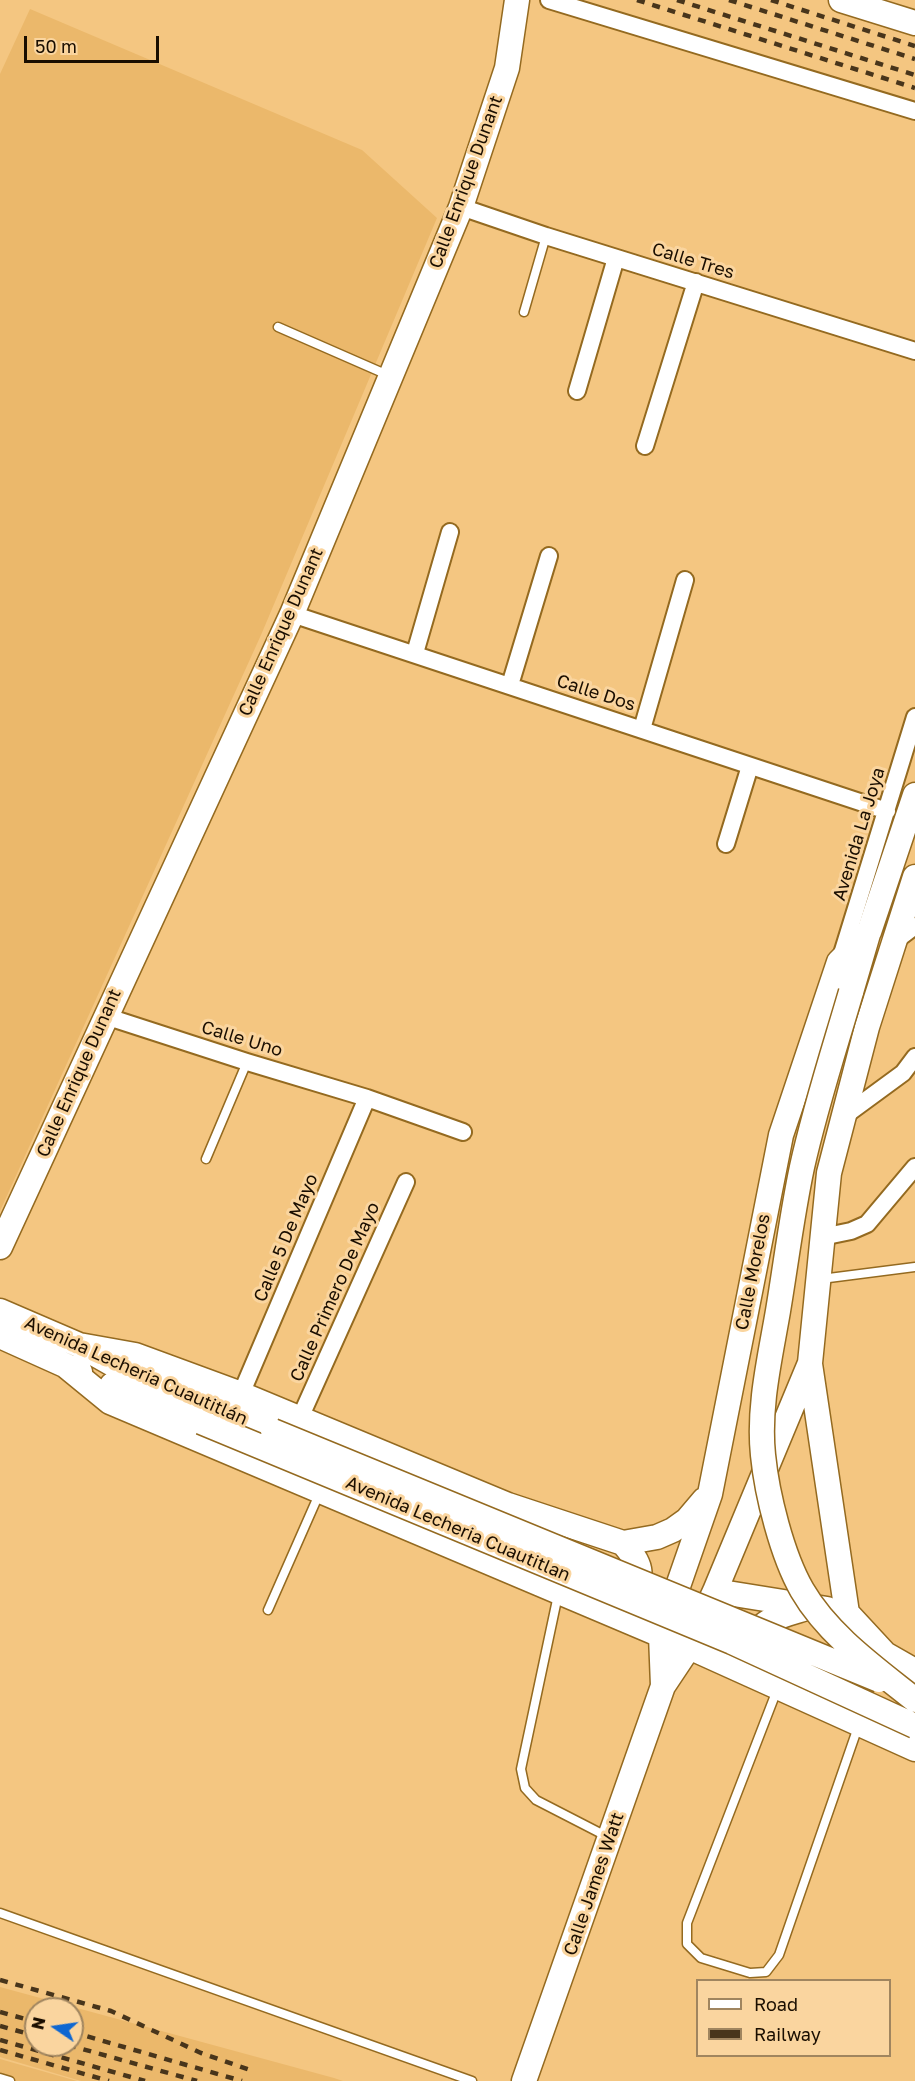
<!DOCTYPE html>
<html>
<head>
<meta charset="utf-8">
<style>
	body { margin:0 }
	#map { position:relative; width:915px; height:2081px; overflow:hidden; background:#f4c681; font-family:"Golos Text",sans-serif }
	canvas { display:block }
	.legend { position:absolute; left:696px; top:1979px; width:195px; height:78px; box-sizing:border-box; background:#fad59f; border:2px solid #a0855f; margin:0; padding:8px 10px; list-style:none; font-size:18px; color:#1a0e00 }
	.legend li { display:flex; align-items:center; gap:12px; height:30px }
	.legend b { width:30px; border:2px solid #a0855f }
	.north { position:absolute; left:24px; top:1997px; width:60px; height:60px; box-sizing:border-box; background:#fad59f; border:2px solid #a0855f; border-radius:50%; rotate:283deg; font-size:16px; font-weight:700; line-height:24px; text-align:center; color:#1a0e00 }
	.north::after { content:''; display:block; margin:auto; width:21px; height:27px; background:#0f67d1; clip-path:polygon(50% 0,100% 100%,50% 72%,0 100%) }
	.scale { position:absolute; left:24px; top:36px; width:135px; height:27px; box-sizing:border-box; border:3px solid #1a0e00; border-top:0; padding-left:8px; font-size:18px; line-height:21px; white-space:nowrap; color:#1a0e00; -webkit-text-stroke:4px #fad59f; paint-order:stroke }
</style>
</head>
<body>
<div id="map">
<canvas width="915" height="2081"></canvas>
<ul class="legend">
<li><b style="height:8px;background:#fff"></b>Road</li>
<li><b style="height:8px;background:#48351b"></b>Railway</li>
</ul>
<div class="north">N</div>
<div class="scale">50 m</div>
</div>
<script>
const g = document.querySelector('canvas').getContext('2d');
g.lineJoin = 'round';
function paint(path, color) { g.fillStyle = color; g.fill(path, 'evenodd'); }
function stroke(path, color, width, dash) { g.strokeStyle = color; g.lineWidth = width; g.lineCap = dash ? 'butt' : 'round'; g.setLineDash(dash || []); g.stroke(path); }
function drawText(font, color, halo, rows, align = 'center') {
  g.font = font + ' "Golos Text",sans-serif'; g.lineWidth = 6; g.setLineDash([]); g.textBaseline = 'middle'; g.strokeStyle = halo; g.fillStyle = color; for (const [text, x, y, turn = 0] of rows) {
    g.save(); g.translate(x, y); g.rotate((+turn || 0) * Math.PI / 180); g.textAlign = isNaN(turn) ? turn : align; if (halo) g.strokeText(text, 0, 0); g.fillText(text, 0, 0); g.restore();
  }
}
const built = new Path2D(`
	M30,9l332,141 75,68 -176,417 -261,576v-1137z
	M0,1987l334,91 9,3h-262l-81,-24zM36,2009h36v36h-36z
	M0,2059l77,22h-77z`);
const lane = new Path2D(`
	M524,312l22,-76
	M278,327l112,49
	M206,1159l41,-97
	M821,1279l94,-12
	M558,1595l-37,174 4,19 11,12 70,36
	M268,1610l52,-118
	M777,1690l-90,233v21l14,14 49,15 16,-1 13,-17 79,-228
	M0,1913l472,168
	M0,2078l10,3`);
const street = new Path2D(`
	M549,0l366,111
	M461,207l85,29 369,115
	M577,391l39,-133
	M645,446l51,-164
	M292,614l595,197
	M415,653l35,-121
	M510,685l39,-129
	M642,729l43,-149
	M726,844l24,-78
	M895,941l20,-15
	M841,957l74,-240
	M105,1016l142,46 120,36 96,34
	M843,1117l60,-44 12,-16
	M822,1237l29,-6 16,-7 48,-57
	M241,1394l126,-296
	M300,1418l106,-236`);
const secondary = new Path2D(`
	M841,0l74,23
	M851,992l17,-58
	M0,1247l292,-633 169,-407 46,-139 10,-68
	M0,1311l79,34 44,25 150,61
	M0,1336l80,36
	M79,1345l56,10 106,39 267,111 115,38 34,-6 16,-7 14,-10 17,-20
	M810,1364l37,249 38,41 30,17
	M66,1366l44,36 579,245 226,102
	M112,1385l89,37
	M623,1543c18,21 22,30 9,57
	M715,1591l112,18
	M750,1646c8,-28 35,-31 60,-39
	M663,1686l-2,-51 49,-141 71,-359 58,-173 30,-30 46,-137
	M524,2081l139,-395 26,-39 26,-56 95,-228 19,-190 38,-146 48,-150`);
const rail = new Path2D(`
	M637,0l278,88
	M677,0l238,75
	M729,0l186,59
	M771,0l144,46
	M0,1980l111,31 90,42 52,18
	M0,2012l36,10
	M0,2026l36,10
	M72,2032l170,49
	M0,2040l145,41
	M68,2045l129,36
	M0,2050l109,31`);
const secondaryBridge = new Path2D(`
	M851,992c-17,58 -36,116 -49,175 -10,47 -16,96 -24,144 -8,47 -20,96 -15,144 4,40 19,100 39,135 26,45 73,78 113,110
	M201,1422l531,220 183,84
	M273,1431l606,249`);
const streetNames = [
	["Calle Enrique Dunant",466,182,-70],
	["Calle Tres",693,261,17],
	["Calle Enrique Dunant",281,632,-66],
	["Calle Dos",596,693,18],
	["Avenida La Joya",859,834,-73],
	["Calle Uno",242,1039,17],
	["Calle Enrique Dunant",79,1073,-66],
	["Calle 5 De Mayo",286,1238,-67],
	["Calle Morelos",753,1272,-79],
	["Calle Primero De Mayo",335,1292,-66],
	["Avenida Lecheria Cuautitlán",136,1371,24],
	["Avenida Lecheria Cuautitlan",458,1529,23],
	["Calle James Watt",594,1884,-71]
];
paint(built, '#ebb86b');
stroke(lane, '#946a20', 11);
stroke(street, '#946a20', 20);
stroke(secondary, '#946a20', 27);
stroke(lane, '#fff', 8);
stroke(street, '#fff', 16);
stroke(secondary, '#fff', 24);
stroke(rail, '#48351b', 4.5, [8, 8]);
stroke(secondaryBridge, '#946a20', 27, []);
stroke(secondaryBridge, '#fff', 24);
drawText('18px', '#1a0e00', '#fad59f', streetNames);
</script>
</body>
</html>
